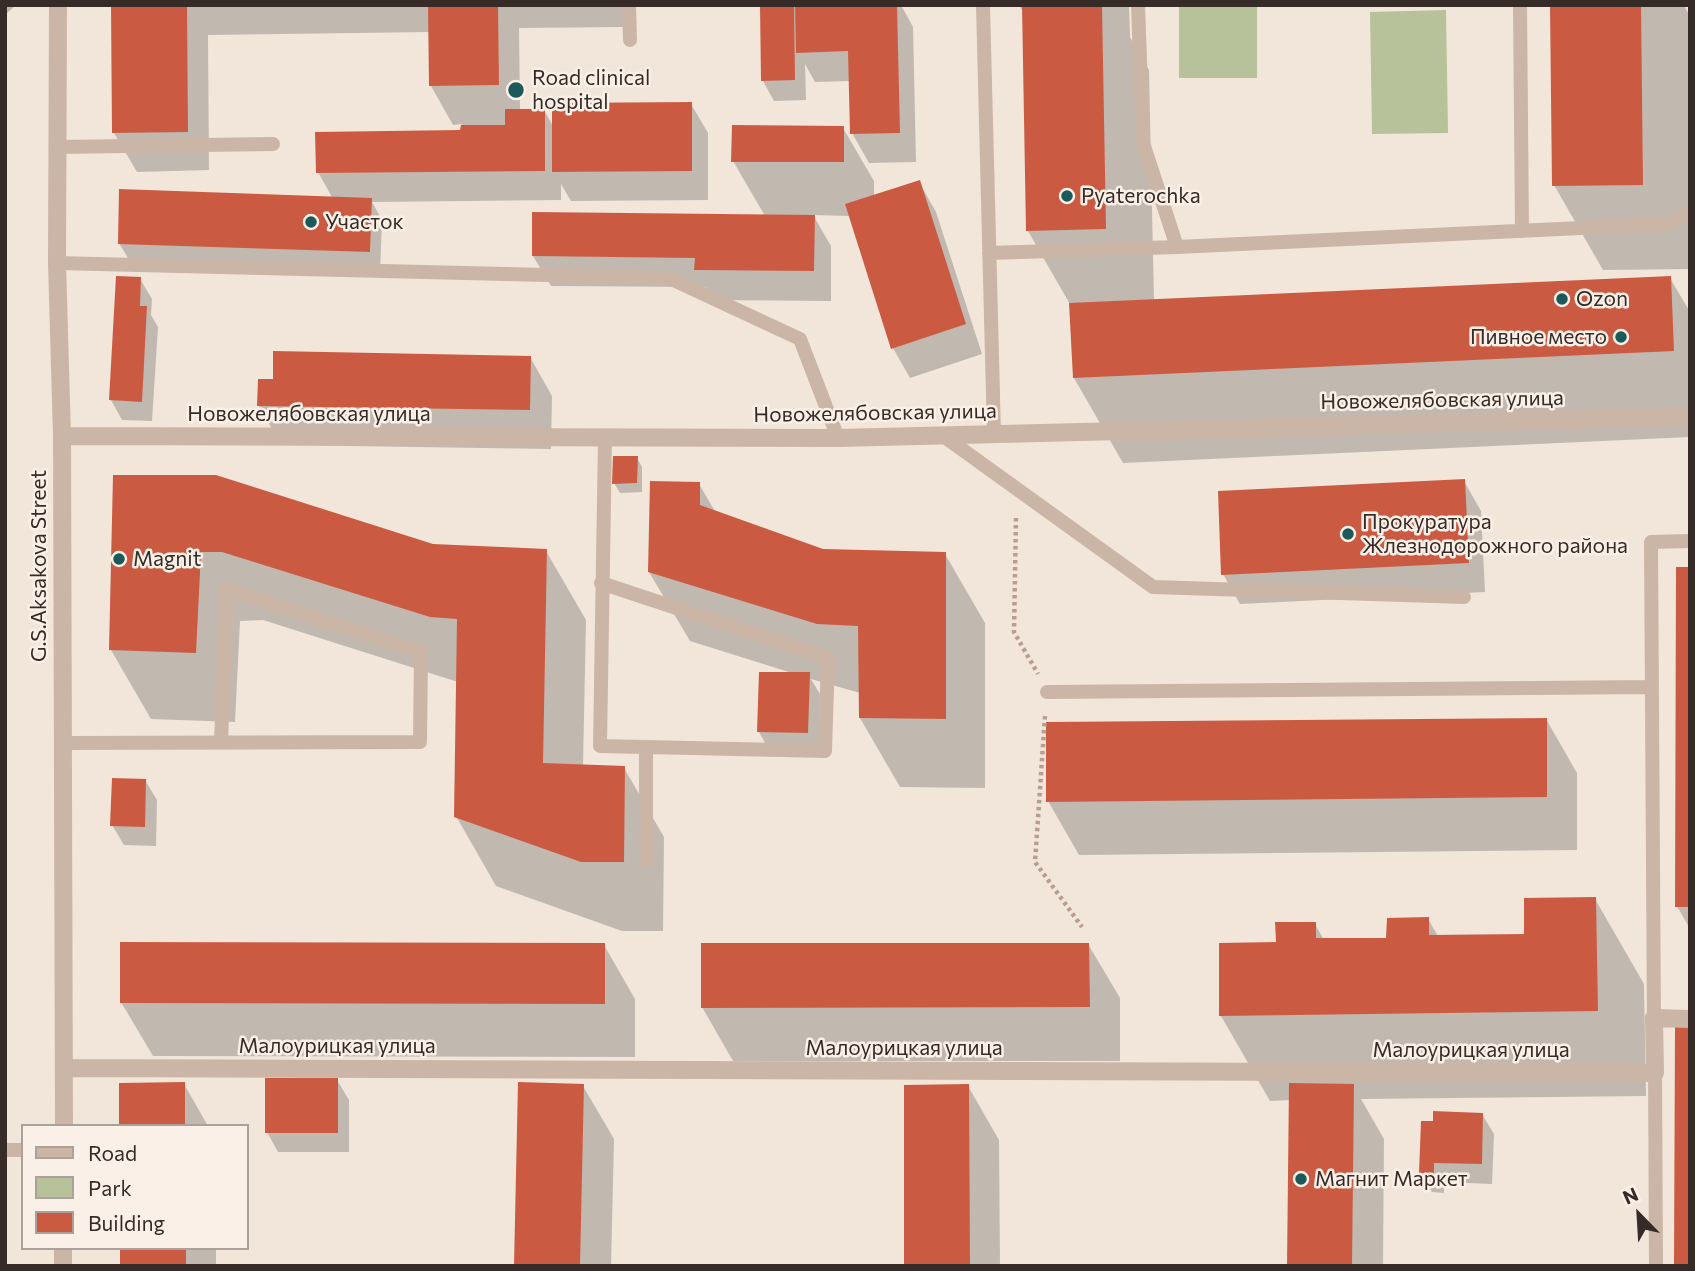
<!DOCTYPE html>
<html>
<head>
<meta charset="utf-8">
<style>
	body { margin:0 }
	#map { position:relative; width:1695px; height:1271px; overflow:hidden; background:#f2e6db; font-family:Commissioner,sans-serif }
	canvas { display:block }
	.frame { position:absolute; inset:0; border:7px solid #372b27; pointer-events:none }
	.legend { position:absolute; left:21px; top:1124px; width:228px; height:126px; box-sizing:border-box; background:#faf0e7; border:2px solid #aca19a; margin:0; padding:9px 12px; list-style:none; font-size:21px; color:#372b27 }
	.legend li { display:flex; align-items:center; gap:14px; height:35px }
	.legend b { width:35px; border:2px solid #aca19a }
	.north { position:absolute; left:1604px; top:1180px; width:70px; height:70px; -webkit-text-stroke:5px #faf0e7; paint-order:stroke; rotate:336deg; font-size:19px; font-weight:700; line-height:28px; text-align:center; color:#372b27 }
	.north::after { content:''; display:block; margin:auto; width:24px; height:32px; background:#372b27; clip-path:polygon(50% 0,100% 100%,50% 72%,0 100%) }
</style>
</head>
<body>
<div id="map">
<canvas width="1695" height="1271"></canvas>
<div class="frame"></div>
<ul class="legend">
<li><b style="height:9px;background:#cbb5a6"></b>Road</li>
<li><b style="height:19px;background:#b7c29a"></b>Park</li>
<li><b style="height:19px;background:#ca5b42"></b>Building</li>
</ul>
<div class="north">N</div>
</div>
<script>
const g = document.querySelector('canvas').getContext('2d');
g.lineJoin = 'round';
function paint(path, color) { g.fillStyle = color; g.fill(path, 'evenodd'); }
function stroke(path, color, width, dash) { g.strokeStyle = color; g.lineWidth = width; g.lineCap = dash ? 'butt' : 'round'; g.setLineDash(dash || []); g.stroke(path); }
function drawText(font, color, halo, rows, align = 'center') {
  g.font = font + ' Commissioner,sans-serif'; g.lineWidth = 5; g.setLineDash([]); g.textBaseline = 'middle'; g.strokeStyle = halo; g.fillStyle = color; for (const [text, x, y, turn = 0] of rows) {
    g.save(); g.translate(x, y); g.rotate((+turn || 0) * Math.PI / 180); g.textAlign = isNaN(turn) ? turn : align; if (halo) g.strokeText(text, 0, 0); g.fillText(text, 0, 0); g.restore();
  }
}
const green = new Path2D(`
	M1179,5h78v73h-78z
	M1446,10l2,123 -76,1 -2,-122z`);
const shadow = new Path2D(`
	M5,5h11l-11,10z
	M113,5h510v22l-104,1 1,83 24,-1 10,18 137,-24 17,29v67l-137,1 -10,-17v16l-189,2 10,18 -2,52 -249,-9 -12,-20 214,-44 -15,-27 144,-40v-8l-9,1 -22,-39 -1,-54 -222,3 1,135 -72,2 -23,-39z
	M762,5h139l12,22 3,135 -47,1 -17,-30 -1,-52 -36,1 -10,-18 1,36 -32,1 -11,-20z
	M1019,5h110l1,32 19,33 5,231 516,-23 20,34v125l-567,26 -49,-85 -3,-72 -43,-75 -4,-218z
	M1552,5h132l4,8 2,256 -87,1 -49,-85z
	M843,128l31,53v16l45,-15 17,30 46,142 -72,24 -17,-30 -43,-132 -37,-1 18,31v55l-118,-1 -7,-13 -155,-1 -18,-30 232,-40 -32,-55z
	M140,279l12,20 -1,16 7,12 -6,94 -30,-1 -11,-20z
	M530,357l22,39 -1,53 -270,-4 -22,-39z
	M637,458l5,9v25l-22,1 -6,-10z
	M115,476l317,70 114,5 40,69 -3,146 41,2 40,69 -1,94h-41l-126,-45 -40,-70 2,-134 -195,-62 -23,1 -5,101 -84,-3 -40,-69z
	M1464,481l17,30 4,81 -245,12 -17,-30z
	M699,484l17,29 106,38 123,3 40,69v165l-85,-1 -40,-69v-25l-49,-14 9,15 -1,59 -49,-1 -11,-20 33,-59 -102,-32 -41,-69z
	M1690,568v361l-13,-23z
	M1546,719l31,54v77l-498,5 -31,-54z
	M145,780l12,20 -1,46 -32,-1 -12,-20z
	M1595,899l49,85 2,112 -285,3 23,40 -1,127h-95l2,-166 -20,1 -49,-85 56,-72 38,-20 9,16 64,-1 40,-20 10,17 88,-1z
	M1088,944l32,54v63h-387l-31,-54z
	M604,945l31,54v58l-482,-1 -32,-54z
	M337,1080l12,20v52h-71l-11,-20z
	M184,1084l24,42h-87z
	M583,1086l31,53 -3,127h-95z
	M968,1086l31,54 1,126h-94z
	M1482,1114l12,20 -2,50 -48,-2v11l-12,-1 -11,-20z
	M5,1219l2,3v44h-2z
	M122,1248h94v18h-94z`);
const building = new Path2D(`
	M111,5h76l1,127 -76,1z
	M428,5h70l1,80 -70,1z
	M760,5h34l1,75 -34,1z
	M795,5h102l3,128 -50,1 -2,-83 -52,2z
	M1022,5h80l4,224 -80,2z
	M1550,5h91l2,180 -91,1z
	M692,102v69l-140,1v-69z
	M505,109h40v62l-229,2 -1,-41 145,-2 1,-5h44z
	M732,125l112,1v36h-113z
	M920,180l46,144 -75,25 -46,-145z
	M119,189l253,9 -2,54 -252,-8z
	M532,212l283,3 -1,56 -120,-1 1,-12 -163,-2z
	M116,276l25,1 -1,29h7l-5,96 -33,-2z
	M1671,276l3,75 -601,27 -4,-75z
	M273,351l258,5 -1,54 -273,-4 1,-27h15z
	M613,456h25l-1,27 -25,1z
	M113,475h103l217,69 114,5 -4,214 82,3 -1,96h-43l-127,-45 3,-198 -27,-2 -208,-65h-21l-5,101 -87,-3z
	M1465,479l4,84 -248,12 -3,-84z
	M650,481l50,1v23l123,44 123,3v167l-87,-1 -1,-92 -41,-2 -169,-52z
	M1676,567h14v340h-15z
	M759,672h51l-2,61 -51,-1z
	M1547,718v79l-501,5v-80z
	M112,778l34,1 -1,48 -35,-1z
	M1596,897l2,114 -379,5v-73l57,-1 -1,-20h41v16h70l1,-20 42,-1v18l95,-1v-36z
	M120,942l485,1v61l-485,-1z
	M701,943h388l1,64 -389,1z
	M1675,1025l15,1v240h-16z
	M265,1078h73v55h-73z
	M185,1082v44h-66v-43z
	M518,1082l66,2 -4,182h-66z
	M1289,1083l65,1 -2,182h-65z
	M969,1084l1,182h-66v-181z
	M1433,1111l50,2 -1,51 -48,-1v10h-15l2,-52h12z
	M120,1248h66v18h-66z`);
const path = new Path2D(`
	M1016,518l-2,114 24,42
	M1045,716l-10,146 47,65`);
const lane = new Path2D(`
	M629,5l1,35
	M983,5l11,429
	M1138,5l5,138 34,104 489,-23 24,-11
	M1520,5l2,226
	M57,147l216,-3
	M989,253l188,-6
	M57,263l612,15 131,61 38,99
	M942,435l211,152 311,10
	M605,438l-5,308 46,1v114
	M601,583l227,75 -3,93 -179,-4
	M1047,692l605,-5
	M63,743l357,-1 1,-90 -194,-63 -6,153
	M1654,1027l-3,-485 39,-1
	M1655,1065l1,201
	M5,1150h18`);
const street = new Path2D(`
	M58,5l-1,258 5,173 2,690
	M62,436l776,2 852,-21
	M64,1068l1591,5 -1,-55 36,1
	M63,1266v-18`);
const markers = [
	[516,90,9,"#1b595a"],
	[1067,196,7,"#1b595a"],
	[311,222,7,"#1b595a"],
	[1562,299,7,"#1b595a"],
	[1621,337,7,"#1b595a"],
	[1348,534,7,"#1b595a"],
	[119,559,7,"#1b595a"],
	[1301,1179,7,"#1b595a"]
];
const poiNames = [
	["Road clinical",532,78],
	["hospital",532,102],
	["Pyaterochka",1081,196],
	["Участок",325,222],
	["Ozon",1576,299],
	["Пивное место",1607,337,"right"],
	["Прокуратура",1362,522],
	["Жлезнодорожного района",1362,546],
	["Magnit",133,559],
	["Магнит Маркет",1315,1179]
];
const streetNames = [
	["Новожелябовская улица",1442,400,-1],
	["Новожелябовская улица",875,413,-1],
	["Новожелябовская улица",309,414],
	["G.S.Aksakova Street",39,566,-90],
	["Малоурицкая улица",337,1046],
	["Малоурицкая улица",904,1048],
	["Малоурицкая улица",1471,1050]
];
paint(green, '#b7c29a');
paint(shadow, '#0003');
paint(building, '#ca5b42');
stroke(path, '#b79f90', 4.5, [3.5, 3.5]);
stroke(lane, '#cbb5a6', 14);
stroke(street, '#cbb5a6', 18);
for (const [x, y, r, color] of markers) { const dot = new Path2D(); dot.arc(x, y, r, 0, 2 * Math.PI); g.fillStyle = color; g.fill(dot); stroke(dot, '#faf0e7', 2.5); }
drawText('21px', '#372b27', '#faf0e7', poiNames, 'left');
drawText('21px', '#372b27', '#faf0e7', streetNames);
</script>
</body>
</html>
